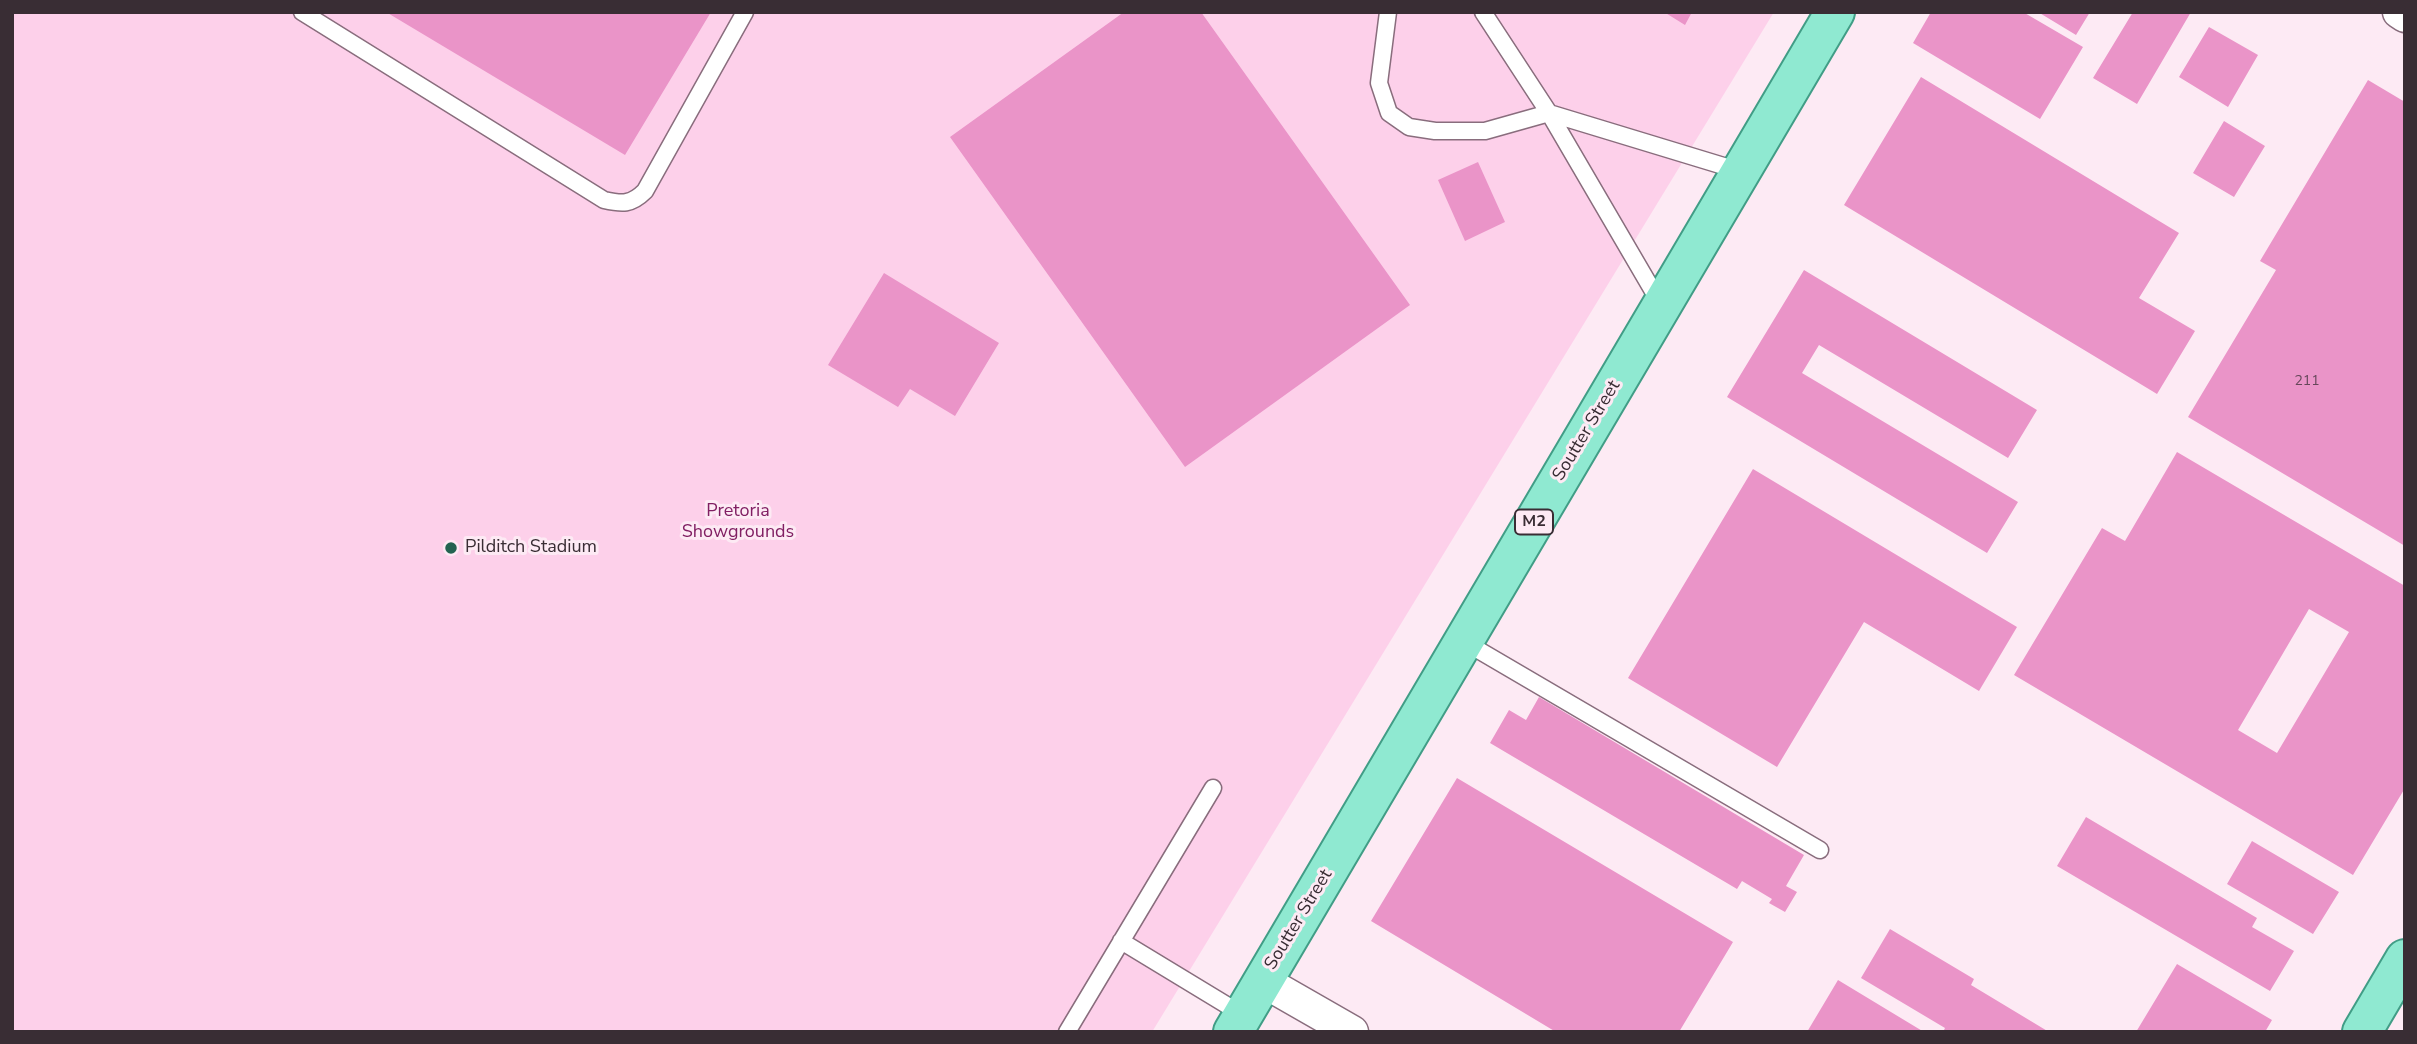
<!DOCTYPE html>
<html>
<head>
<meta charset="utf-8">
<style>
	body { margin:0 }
	#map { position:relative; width:2417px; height:1044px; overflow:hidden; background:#fdeaf4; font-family:"Nunito Sans",sans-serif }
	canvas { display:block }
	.frame { position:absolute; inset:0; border:14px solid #392d34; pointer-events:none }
</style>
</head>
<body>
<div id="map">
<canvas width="2417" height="1044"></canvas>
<div class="frame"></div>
</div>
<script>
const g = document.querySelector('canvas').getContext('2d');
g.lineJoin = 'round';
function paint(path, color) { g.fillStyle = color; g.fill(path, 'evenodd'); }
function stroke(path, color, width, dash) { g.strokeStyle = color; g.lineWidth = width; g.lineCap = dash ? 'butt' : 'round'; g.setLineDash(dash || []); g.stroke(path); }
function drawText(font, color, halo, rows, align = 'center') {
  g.font = font + ' "Nunito Sans",sans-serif'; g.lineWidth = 6; g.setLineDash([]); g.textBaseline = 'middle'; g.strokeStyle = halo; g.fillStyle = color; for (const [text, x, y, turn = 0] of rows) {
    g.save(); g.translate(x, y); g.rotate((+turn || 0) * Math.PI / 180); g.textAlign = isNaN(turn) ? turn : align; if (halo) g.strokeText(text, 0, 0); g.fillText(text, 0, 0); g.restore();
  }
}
const green = new Path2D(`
	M12,12h1762l-622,1020h-1140z`);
const building = new Path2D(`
	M386,12h325l-86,143z
	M1124,12h77l209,293 -225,162 -235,-330z
	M1664,12h28l-7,13z
	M1931,12h92l60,35 -43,72 -127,-76z
	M2038,12h52l-14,23z
	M2133,12h58l-54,92 -44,-26z
	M2209,27l49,28 -30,52 -49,-30z
	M1921,77l258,156 -40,65 56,33 -38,63 -313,-189z
	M2368,80l37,22v444l-217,-129 88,-147 -16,-9z
	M2224,121l41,25 -31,51 -41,-24z
	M1478,162l27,60 -40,19 -27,-61z
	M1804,270l233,140 -29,48 -189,-113 -17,28 216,129 -31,51 -260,-156z
	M884,273l115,70 -44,73 -45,-27 -12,18 -70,-42z
	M2177,452l228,134v202l-52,87 -339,-200 88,-147 23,13zM2309,609l40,23 -72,121 -39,-23z
	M1753,469l264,158 -38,64 -115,-69 -87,145 -149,-89z
	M1539,697l265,158 -18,31 11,6 -12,20 -16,-9 3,-4 -30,-18 -5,8 -247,-146 19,-33 17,10z
	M1457,778l276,164 -54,90h-123l-185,-111z
	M2086,817l171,101 -5,9 42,24 -24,40 -213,-125z
	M2252,841l87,51 -26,42 -86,-50z
	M1890,929l84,50 -3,6 78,47h-106l2,-4 -84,-50z
	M2177,964l95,56 -7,12h-129z
	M1838,980l86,52h-117z`);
const service = new Path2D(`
	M302,12l302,188c18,4 27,5 41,-9l100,-179
	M1388,12l-9,71 10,30 20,14 26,4h50l64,-18 111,190
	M1483,12l66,101 191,58
	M1463,641l357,209
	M1121,941l122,74
	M1067,1032l146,-244`);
const minor = new Path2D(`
	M2399,12l6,4
	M1263,981l89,51`);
const primary = new Path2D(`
	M1233,1032l602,-1020
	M2362,1032l43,-73`);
const markers = [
	[451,548,7,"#236351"]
];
const numberNames = [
	["211",2307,382]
];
const shields = [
	[1534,522,38]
];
const shieldNames = [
	["M2",1534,522]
];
const streetNames = [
	["Soutter Street",1587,431,-59],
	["Soutter Street",1299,920,-59]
];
const parkNames = [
	["Pretoria",738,512],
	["Showgrounds",738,533]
];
const poiNames = [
	["Pilditch Stadium",465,548]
];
paint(green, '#fdd0ea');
paint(building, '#ea94c8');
stroke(service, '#896d7d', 19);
stroke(minor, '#896d7d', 35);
stroke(primary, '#419d86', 42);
stroke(service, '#fff', 16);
stroke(minor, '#fff', 32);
stroke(primary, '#8fe9d1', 38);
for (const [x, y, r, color] of markers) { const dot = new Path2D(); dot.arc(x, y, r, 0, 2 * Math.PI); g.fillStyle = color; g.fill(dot); stroke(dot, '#fdeaf4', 2.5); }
drawText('14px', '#654759', null, numberNames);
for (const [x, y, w] of shields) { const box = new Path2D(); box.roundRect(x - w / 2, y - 12.5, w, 25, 5); g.fillStyle = '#fdeaf4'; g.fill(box); stroke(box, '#392d34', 2); }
drawText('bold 16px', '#392d34', null, shieldNames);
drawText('18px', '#392d34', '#fdeaf4', streetNames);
drawText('18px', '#811f63', '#fdeaf4', parkNames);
drawText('18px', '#392d34', '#fdeaf4', poiNames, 'left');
</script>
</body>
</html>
